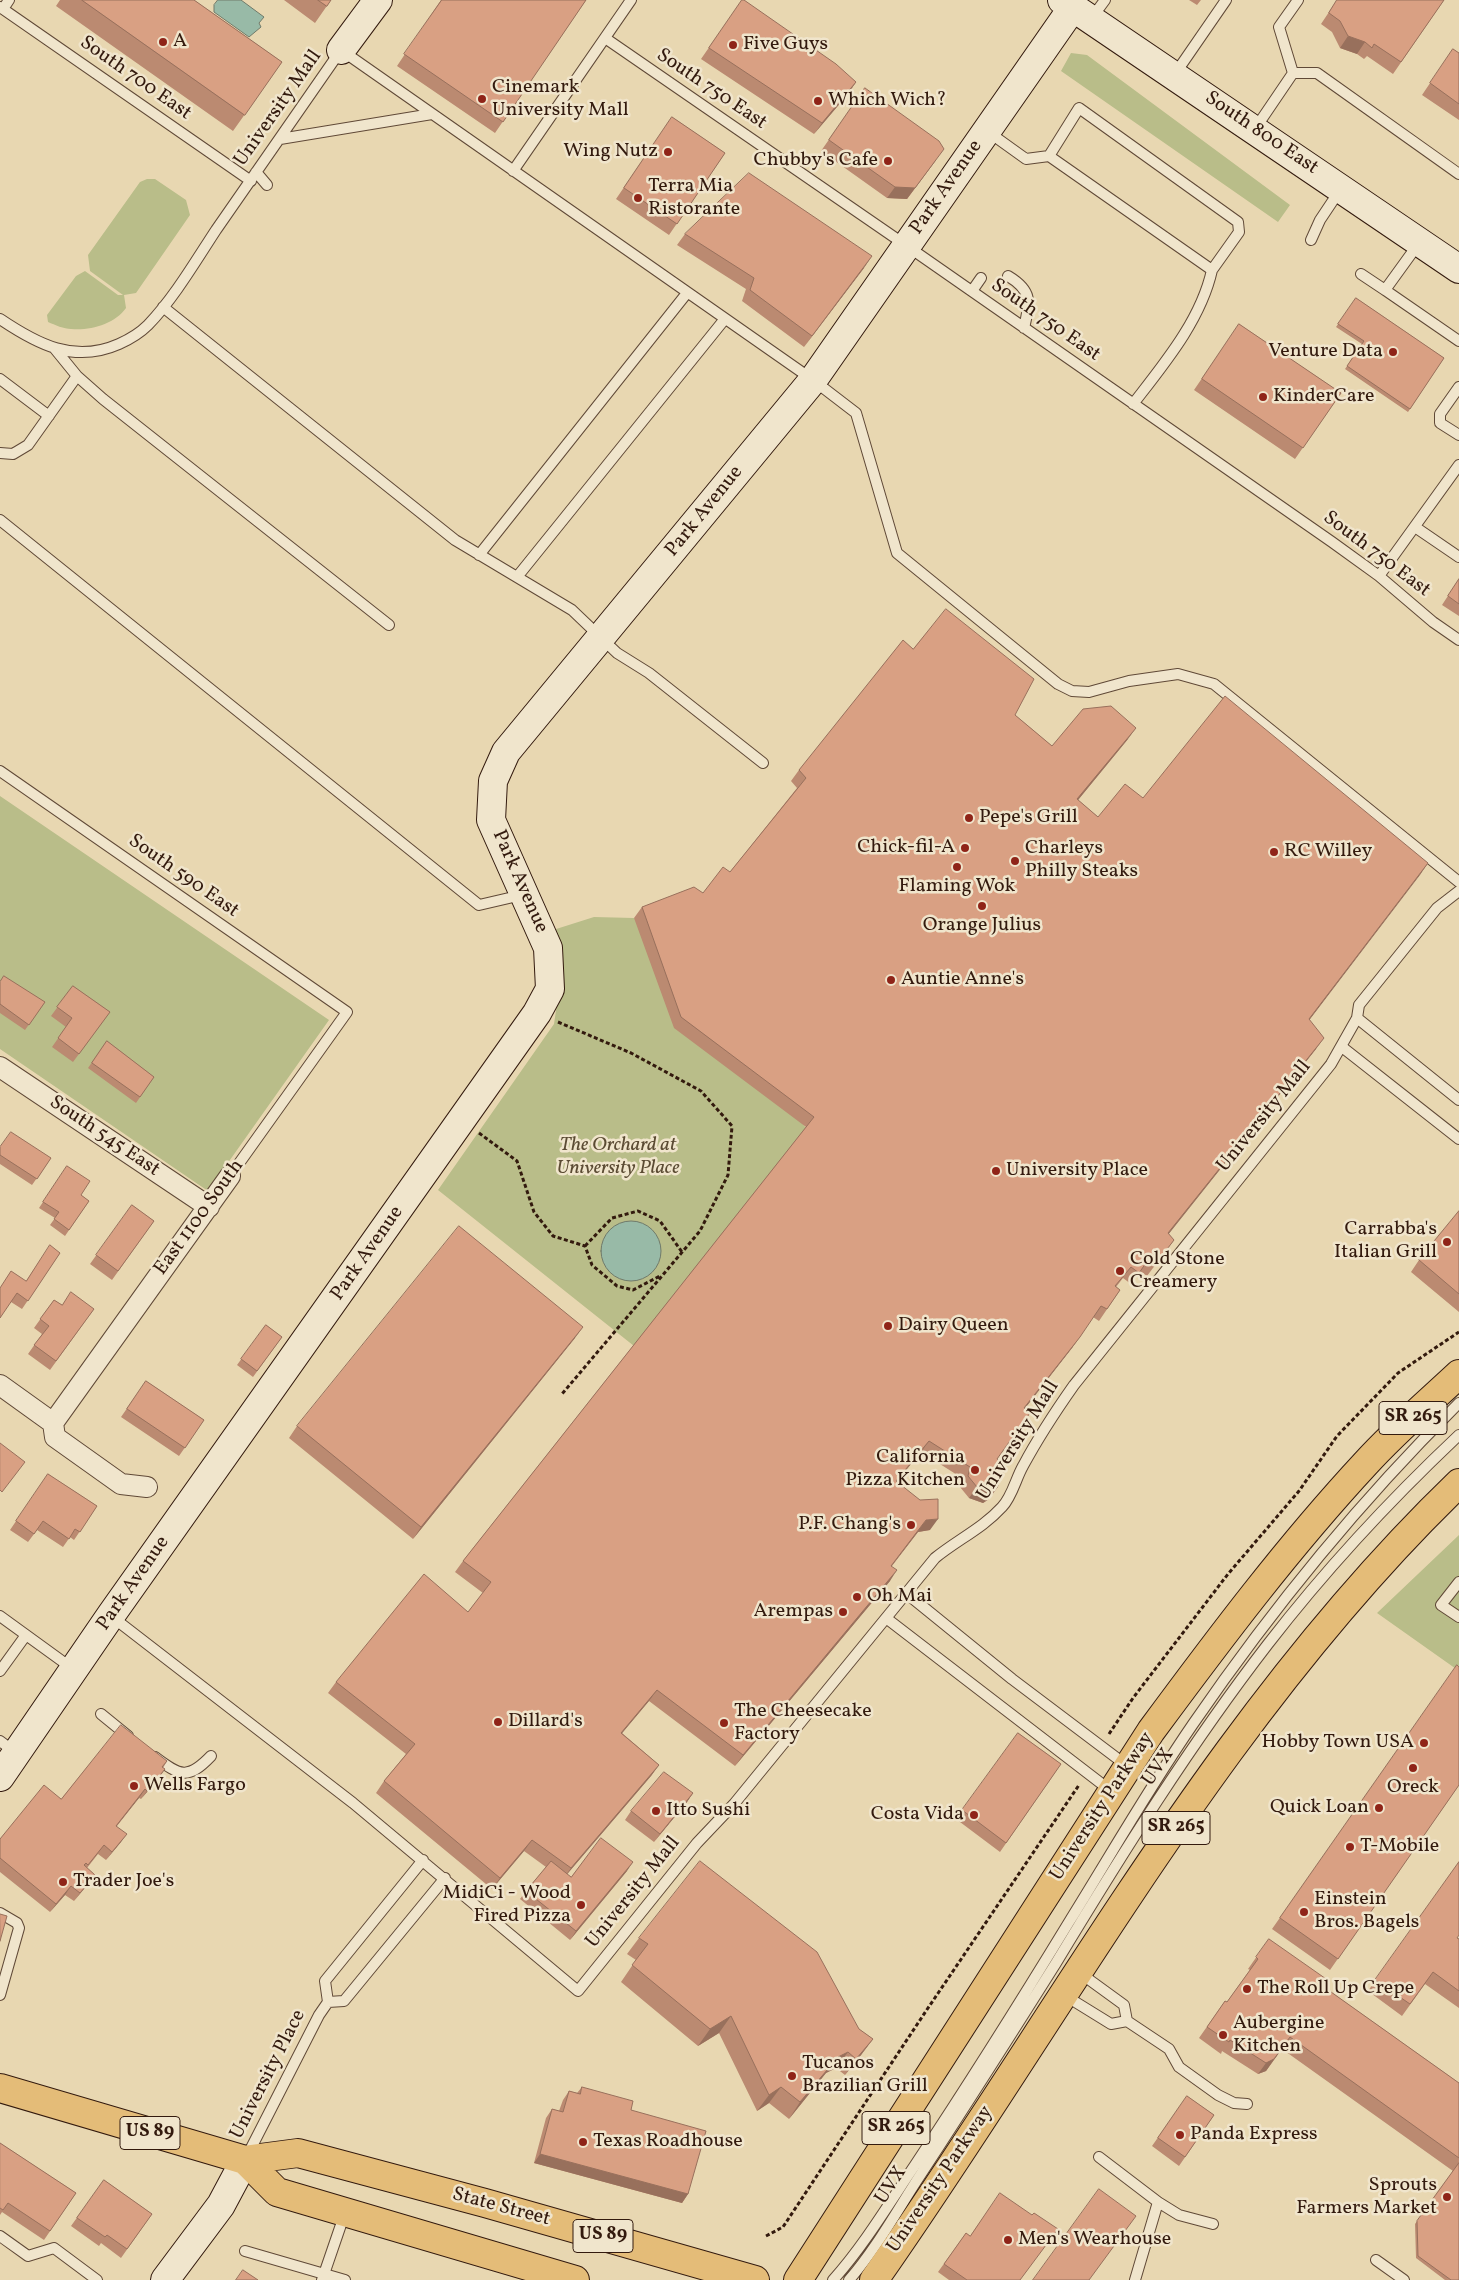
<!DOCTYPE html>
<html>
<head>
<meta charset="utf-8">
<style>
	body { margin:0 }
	canvas { display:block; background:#e8d7b1 }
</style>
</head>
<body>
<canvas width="1459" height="2280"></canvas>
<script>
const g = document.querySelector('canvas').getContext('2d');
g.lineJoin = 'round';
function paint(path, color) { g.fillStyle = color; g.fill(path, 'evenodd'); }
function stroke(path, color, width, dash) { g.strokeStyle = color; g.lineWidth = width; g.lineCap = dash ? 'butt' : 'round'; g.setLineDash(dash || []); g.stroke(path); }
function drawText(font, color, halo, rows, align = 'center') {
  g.font = font + ' Vollkorn,serif'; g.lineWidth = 5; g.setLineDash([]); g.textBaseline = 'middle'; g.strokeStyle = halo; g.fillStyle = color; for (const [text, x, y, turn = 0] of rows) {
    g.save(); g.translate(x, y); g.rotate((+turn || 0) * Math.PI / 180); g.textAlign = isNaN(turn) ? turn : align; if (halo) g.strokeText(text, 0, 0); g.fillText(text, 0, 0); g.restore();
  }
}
const green = new Path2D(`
	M1071,53l16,2 203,150 -12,17 -217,-151z
	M147,179h8l31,21 4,15 -54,78 -12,2 2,13c-11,16 -36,23 -55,21 -7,0 -16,-4 -23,-7l-1,-7 29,-39 9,-5 33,24h5l-33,-24 -2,-16 52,-73z
	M0,796l329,224 -121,171 -208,-142z
	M594,917l40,1 172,210 -172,218 -196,-156 116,-166 7,-47 -8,-47z
	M1459,1535v136l-82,-58z`);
const water = new Path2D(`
	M218,0h23l23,17 -5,6 2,4 -12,10 -35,-25v-7z
	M601 1251a30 30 0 1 1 60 0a30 30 0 1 1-60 0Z`);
const path = new Path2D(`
	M558,1022l73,31 70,38 31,35 -4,49 -28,56 -138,163
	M479,1133l38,28 17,51 19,24 32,10 7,19 25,21 16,4 27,-14
	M585,1246l27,-28 26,-7 22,10 22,31
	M1109,1734l24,-36 95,-124 71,-83 38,-55 61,-63 61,-41
	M766,2236l17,-9 143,-216 153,-226`);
const lane = new Path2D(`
	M0,7l251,174
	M3,9l6,-9
	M1091,19l14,-19
	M605,38l302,208 425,296 47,34 54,46 26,18
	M1293,73h24l142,101
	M1175,74l51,-74
	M1255,129l38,-56 -14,-46 19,-27
	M987,131l39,28 23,-3
	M280,139l152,-25
	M513,171l118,-171
	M256,172l11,13
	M1311,240l9,-20 20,-30
	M1361,274l24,16 34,-47
	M1008,276c25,15 22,26 16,52
	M1385,290l74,51
	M972,291l9,-13
	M163,307l292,233 117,70 45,43 32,20 114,90
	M0,319c37,25 74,45 119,25 9,-4 22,-12 29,-19 26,-27 47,-63 68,-95 42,-60 84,-120 125,-180l472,330 43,33 41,140 161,131 14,7 17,1 40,-11 49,-7 36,10 245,198
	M55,349l22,27 26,23 286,226
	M0,379l49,37
	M1459,387l-19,27v9l19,12
	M1133,404c31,-40 68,-84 79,-134l-163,-114 30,-48 159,114 1,10 -27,38
	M0,453l13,1 15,-9 49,-69
	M0,520l479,385 43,-10
	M1415,527l44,30
	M479,555l208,-262
	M1379,576l80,-111
	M517,577l207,-257
	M0,771l347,241 -117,164
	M1357,1018l102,82
	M1342,1047l117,92
	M1459,1582l-18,23 18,12
	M906,1593l106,86 114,86
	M0,1616l73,53
	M111,1616l242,187 225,188 119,-148 37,-39 201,-246c22,-18 48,-30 67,-51 10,-10 14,-29 21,-41 15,-28 32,-54 51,-81l257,-321 26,-46 2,-13 78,-97 22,-17
	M886,1618l225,173
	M0,1671l26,-36
	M101,1714l27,22
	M0,1741l16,12
	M155,1757c25,19 33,23 56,-1
	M0,1913l17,10 2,5 -19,67
	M1080,1973l44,32 3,16 42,28 10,18 39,28 16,8 13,1
	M1064,1995l47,29 16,-3
	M328,2002l-3,-21 98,-121
	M247,2156l72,-141 9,-13 16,-1 101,-123
	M1099,2157l59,45 21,13 34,9
	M0,2236l28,20 26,-8 43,32
	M245,2251l100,29
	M1376,2260l28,20
	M322,2280l23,-67
	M833,2280c30,-33 57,-78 82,-115 53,-80 104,-161 154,-243 41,-66 80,-134 124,-198 79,-115 167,-223 266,-321
	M849,2280c28,-32 50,-73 74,-109 45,-69 89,-138 133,-208 66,-109 134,-218 212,-319 58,-75 122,-144 191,-209
	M1135,2280l23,-78`);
const street = new Path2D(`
	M0,1067l209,140
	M0,1385l53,38 2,14 66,47 26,3
	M53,1423l177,-247`);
const secondary = new Path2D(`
	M1062,0l397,269
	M341,50l37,-50
	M0,1777l111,-162 426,-602 13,-24 -2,-41 -57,-128 2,-39 13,-29 307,-372 260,-373
	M165,2280l56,-75 24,-45`);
const primary = new Path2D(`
	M0,2088l245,72 53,-7 187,50 270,77
	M245,2160l32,32 298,88
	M798,2280l353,-549c68,-92 137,-184 215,-268 29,-32 62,-60 93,-89
	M874,2280c189,-269 346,-567 585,-797`);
const wall = new Path2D(`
	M60,0h134l88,62 -49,69 -177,-125z
	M284,0h47l-16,23z
	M441,0h145l-91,133 -98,-67z
	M742,0l114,82 -8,12 -34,40 -113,-75z
	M1189,0h12l-4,5z
	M1337,0h107l-51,74 -26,-18 -3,3 -7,-5 -17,-6 -8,-16 -11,-8z
	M1453,49l6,4v67l-37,-25z
	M865,88l71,72 -29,39 -20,-1 -66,-47z
	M672,117l53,36 -56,82 -53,-36z
	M685,234l179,34 -60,79 -62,-46 4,-12 -69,-44z
	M1356,298l88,60 -36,54 -63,-43 17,-25 -26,-17z
	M1239,324l102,69 -46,66 -101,-69z
	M1459,579v37l-17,-11z
	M913,649l102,66 37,31 76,-7 -50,61 20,17 45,-19 285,65 -119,157 7,29 -148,185 6,6 -27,36 -7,-5 -9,13 -8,-6 -7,9 4,3 -21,31 -6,-4 -21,31 -48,61 -27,50v29l-8,11 -6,4 -14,-5 -9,-11 2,-9 -41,-26 -25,30 34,48 -12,2 -26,34 -2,15 -155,185 -86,-65 -27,32 37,32 -8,11 -84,98 4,3 56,-6 -57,69 -50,-41 6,-8 20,-24 -22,-16 -32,38 -116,-96 8,-12 22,-27 -78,-61 8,-11 132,-70 15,-19 -28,-21 8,-11 343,-434 -132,-99 -40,-110 8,-11 61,-14 27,-21 67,-84 -6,-7 8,-11z
	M0,982l45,20 -20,28 -25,-17z
	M73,986l37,26 -37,50 -21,-15 14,-20 -15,-11z
	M107,1041l47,36 -18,26 -48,-35z
	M0,1147l51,11 -19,27 -32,-21z
	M67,1166l14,29 8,6 -24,35 -15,-11 5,-7 -16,-10z
	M132,1205l22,16 -42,59 -22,-16z
	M1459,1211v101l-48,-40 8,-12z
	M60,1253l-38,56 -11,-7 -11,-14 26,-7z
	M54,1300l8,5 32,4 -44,61 -22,-16 14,-20 -8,-6z
	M266,1325l16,12 -29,40 -16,-12z
	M575,1338l-162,201 -124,-101 8,-12z
	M146,1381l58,39 -25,36 -58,-39z
	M48,1474l49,32 -23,34 -4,-3 -7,10 -26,-17 -9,12 -18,-12z
	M1457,1665l2,120 -129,185 -58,-41z
	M1018,1733l43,31 -61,88 -44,-33z
	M167,1761l-4,7 -4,10 -18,21 -2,-1 -22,28 4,16 -15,18 -8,-6 -11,14 8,7 -21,26 -9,-6 -15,17 -50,-40v-33l61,-40z
	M693,1793l-6,9 -33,40 -29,-22 6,-9z
	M1459,1862l-2,76 2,1v69l-34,-24 -23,32 -34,-25z
	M639,1938l220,91 14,10 -12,16 -16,20 -9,-7 -10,5 -37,46 -20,-16 -12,8 -38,-78 -21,13 -77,-64 15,-22 -9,-6z
	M1269,1939l55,48 135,96v197h-14l-29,-22 -1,-34 38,-53 -171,-122 -16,22 -8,3 -36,-23 -1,3 -22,-16 26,-37 2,1 23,-32 -2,-1z
	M582,2087l49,23 57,84 -6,9 -148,-40 12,-45 6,-9 7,2 4,-11 6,-9 8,2z
	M1187,2096l27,19 -35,51 -27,-20z
	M0,2143l76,50 -32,47 -42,-28 -2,3z
	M104,2180l48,34 -31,44 -20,-15 -2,3 -28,-20z
	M966,2233l55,47h-72l-11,-8z`);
const shadedWall = new Path2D(`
	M1348,36l17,6 -8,12 -17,-6z
	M856,82l-8,12 -34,40 8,-11z
	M936,160l-29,39 -20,-1 8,-11z
	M872,256l-8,12 -60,79 8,-11z
	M1136,728l-8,11 -59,72 8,-12z
	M1428,863l-8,12 -119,156 8,-12z
	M1324,1038l-8,11 -156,196 8,-12z
	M583,1327l-8,11 -162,201 8,-12z
	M1080,1337l-8,11 -56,72 8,-12z
	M929,1441l-8,11 -33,40 8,-11z
	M977,1487l20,1 -8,11 -6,4 -14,-5z
	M938,1519l-8,11 -12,2 -35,45 43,-57z
	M897,1570l-7,11 -155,185 8,-11z
	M657,1690l-8,11 -36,43 8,-11z
	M659,1765l-8,11 -88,103 8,-11z
	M165,1769l-6,9 -18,21 6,-8z
	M145,1789l-6,9 -29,36 6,-8z
	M693,1793l-6,9 -33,40 6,-8z
	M127,1834l-6,8 -15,18 6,-8z
	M532,1840l-8,11 -32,38 8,-11z
	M633,1862l-6,9 -57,69 6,-9z
	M95,1875l-6,8 -15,18 6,-8z
	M71,1886l-6,9 -15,17 6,-8z
	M731,2016l-12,17 -21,13 12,-17z
	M1290,2037l-24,34 -8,3 8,-11z
	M873,2039l-12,16 -16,20 11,-16z
	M848,2052l-12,16 -10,5 -37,46 11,-17 38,-45z
	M781,2087l-12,16 -12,8 12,-16z
	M540,2154l148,40 -6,9 -148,-40z`);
const building = new Path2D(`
	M82,0h112l88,62 -37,53z
	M318,0h13l-4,6z
	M442,0h144l-83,122 -99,-68z
	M742,0h2l92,64 20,18 -34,41 -113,-75z
	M1337,0h107l-43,62 -27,-18 -2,4 -7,-6 -17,-6 -8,-15 -11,-8z
	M1453,49l6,4v51l-29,-21z
	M865,88l74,53 5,8 -29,39 -20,-1 -66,-47z
	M672,117l53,36 -48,71 -53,-36z
	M749,173l123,83 -60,80 -62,-46 4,-12 -69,-44z
	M1356,298l88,60 -34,51 -63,-43 17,-25 -26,-17z
	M1239,324l102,69 -38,55 -101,-69z
	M1459,579v25l-11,-8z
	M946,609l88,70 -19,36 37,31 31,-37 28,-3 25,22 -59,71 21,18 27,-33 18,14 82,-102 203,167 -119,156 15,19 -156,195 6,7 -19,25 -7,-5 -9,13 -8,-6 -16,19 5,4 -13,19 -6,-3 -21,31 -56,71 6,5 -33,46 5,5 1,9 -6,15 -6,4 -14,-5 -9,-11 2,-9 -41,-26 -33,40 24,19 18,-1v20l-12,1 -35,46 6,4 -154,185 -86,-65 -36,43 38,32 -88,103 -39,-28 -32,38 -116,-97 31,-37 -79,-62 88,-108 44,38 23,-30 -28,-21 351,-444 -133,-100 -39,-110 52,-20 9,6 20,-26 7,5 76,-94 -7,-8 104,-130 10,9z
	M4,976l41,26 -16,23 -29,-21v-22z
	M73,986l37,26 -31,42 -21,-16 14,-20 -15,-11z
	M107,1041l47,36 -14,20 -48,-34z
	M11,1132l40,26 -14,21 -37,-24v-8z
	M67,1166l23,15 -9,14 8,6 -20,29 -15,-11 5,-7 -16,-10z
	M132,1205l22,16 -36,50 -22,-16z
	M1459,1211v83l-40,-34z
	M459,1226l124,101 -162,200 -124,-101z
	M50,1245l10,8 -32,48 -11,-8 -17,25v-30l11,-17 15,10z
	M71,1292l23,17 -38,52 -22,-16 15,-19 -9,-7 14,-19 8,5z
	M266,1325l16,12 -25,34 -16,-12z
	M146,1381l58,39 -19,28 -58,-39z
	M0,1443l25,19 -23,30 -2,-2z
	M48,1474l49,32 -17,26 -5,-3 -6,10 -26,-18 -9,13 -18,-13z
	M1457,1665l2,2v118l-121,174 -58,-41z
	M121,1725l46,36 -5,6 3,2 -18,22 -2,-2 -29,37 11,8 -15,18 -8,-7 -16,20 -2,-2 -2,2 11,10 -15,18 -9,-7 -15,18 -56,-46v-19l44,-54 17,14z
	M1018,1733l43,31 -55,79 -44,-33z
	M664,1772l29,21 -33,41 -29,-23z
	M601,1838l32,24 -57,69 -50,-40 25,-30 20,16z
	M700,1861l117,91 42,77 14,10 -17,20 -8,-7 -10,5 -38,45 -19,-15 -12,8 -38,-79 -21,13 -78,-64 16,-21 -9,-6z
	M1459,1862v73l-2,3 2,1v52l-26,-19 -23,32 -35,-24z
	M0,1914l7,2 -7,25z
	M1269,1939l60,42 -5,6 135,96v75l-169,-121 -16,22 -8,4 -36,-23 -1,2 -22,-15 18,-26 2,1 31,-43 -2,-2z
	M582,2087l51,14 -2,9 75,21 -18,63 -148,-40 12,-45 11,3 6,-21 11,3z
	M1187,2096l27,19 -29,42 -27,-19z
	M0,2143l76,50 -26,38 -42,-28 -5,7 -3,-2z
	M1459,2163v117h-8l-33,-24 -1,-35z
	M104,2180l48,34 -25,35 -20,-14 -2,2 -28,-19z
	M1099,2189l37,27 -47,64h-56z
	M1000,2193l32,22 2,-2 24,16 -38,51h-53l-23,-16 22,-31 4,3z
	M243,2270l15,10h-22z`);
const markers = [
	[163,42,5,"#8f2418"],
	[733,45,5,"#8f2418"],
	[482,99,5,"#8f2418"],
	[818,101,5,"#8f2418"],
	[668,152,5,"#8f2418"],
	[888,161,5,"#8f2418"],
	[638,198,5,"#8f2418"],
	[1393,352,5,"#8f2418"],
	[1263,397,5,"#8f2418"],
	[969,818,5,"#8f2418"],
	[965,848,5,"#8f2418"],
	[1274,852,5,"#8f2418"],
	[1015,861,5,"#8f2418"],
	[957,867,5,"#8f2418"],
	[982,906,5,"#8f2418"],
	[891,980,5,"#8f2418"],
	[996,1171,5,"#8f2418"],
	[1447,1242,5,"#8f2418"],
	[1120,1271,5,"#8f2418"],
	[888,1326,5,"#8f2418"],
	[975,1470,5,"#8f2418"],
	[911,1525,5,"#8f2418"],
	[857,1597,5,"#8f2418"],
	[843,1612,5,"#8f2418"],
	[498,1722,5,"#8f2418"],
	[724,1723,5,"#8f2418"],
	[1424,1743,5,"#8f2418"],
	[1413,1768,5,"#8f2418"],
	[134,1786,5,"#8f2418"],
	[1379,1808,5,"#8f2418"],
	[656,1811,5,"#8f2418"],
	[974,1815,5,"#8f2418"],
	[1350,1847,5,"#8f2418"],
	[63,1882,5,"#8f2418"],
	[581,1905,5,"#8f2418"],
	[1304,1912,5,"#8f2418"],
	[1247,1989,5,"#8f2418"],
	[1223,2035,5,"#8f2418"],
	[792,2076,5,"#8f2418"],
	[1180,2135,5,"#8f2418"],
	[583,2142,5,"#8f2418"],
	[1447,2197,5,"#8f2418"],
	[1008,2240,5,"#8f2418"]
];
const shields = [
	[1413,1418,68],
	[1176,1828,68],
	[896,2128,68],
	[150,2133,60],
	[603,2236,60]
];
const shieldNames = [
	["SR 265",1413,1418],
	["SR 265",1176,1828],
	["SR 265",896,2128],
	["US 89",150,2133],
	["US 89",603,2236]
];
const poiNames = [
	["A",173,42],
	["Five Guys",743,45],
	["Cinemark",492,88],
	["University Mall",492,111],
	["Which Wich?",828,101],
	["Wing Nutz",658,152,"right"],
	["Chubby's Cafe",878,161,"right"],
	["Terra Mia",648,187],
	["Ristorante",648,210],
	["Venture Data",1383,352,"right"],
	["KinderCare",1273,397],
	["Pepe's Grill",979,818],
	["Chick-fil-A",955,848,"right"],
	["Charleys",1025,849],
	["Philly Steaks",1025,872],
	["RC Willey",1284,852],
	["Flaming Wok",957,887,"center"],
	["Orange Julius",982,926,"center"],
	["Auntie Anne's",901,980],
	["University Place",1006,1171],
	["Carrabba's",1437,1230,"right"],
	["Italian Grill",1437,1253,"right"],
	["Cold Stone",1130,1260],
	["Creamery",1130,1283],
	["Dairy Queen",898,1326],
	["California",965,1458,"right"],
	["Pizza Kitchen",965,1481,"right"],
	["P.F. Chang's",901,1525,"right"],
	["Oh Mai",867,1597],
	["Arempas",833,1612,"right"],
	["The Cheesecake",734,1712],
	["Factory",734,1735],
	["Dillard's",508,1722],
	["Hobby Town USA",1414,1743,"right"],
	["Wells Fargo",144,1786],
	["Oreck",1413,1788,"center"],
	["Quick Loan",1369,1808,"right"],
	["Itto Sushi",666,1811],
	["Costa Vida",964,1815,"right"],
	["T-Mobile",1360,1847],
	["Trader Joe's",73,1882],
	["MidiCi - Wood",571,1894,"right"],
	["Fired Pizza",571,1917,"right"],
	["Einstein",1314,1900],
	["Bros. Bagels",1314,1923],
	["The Roll Up Crepe",1257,1989],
	["Aubergine",1233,2024],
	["Kitchen",1233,2047],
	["Tucanos",802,2064],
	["Brazilian Grill",802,2087],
	["Panda Express",1190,2135],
	["Texas Roadhouse",593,2142],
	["Sprouts",1437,2186,"right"],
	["Farmers Market",1437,2209,"right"],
	["Men's Wearhouse",1018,2240]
];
const streetNames = [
	["South 700 East",135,79,35],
	["South 750 East",711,90,34],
	["University Mall",279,109,-55],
	["South 800 East",1261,134,34],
	["Park Avenue",947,188,-55],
	["South 750 East",1045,321,35],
	["Park Avenue",705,512,-51],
	["South 750 East",1376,555,37],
	["South 590 East",183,877,35],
	["Park Avenue",519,882,66],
	["University Mall",1265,1117,-51],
	["South 545 East",104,1137,34],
	["East 1100 South",200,1218,-54],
	["Park Avenue",368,1254,-55],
	["University Mall",1019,1441,-58],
	["Park Avenue",134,1584,-55],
	["UVX",1159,1768,-56],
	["University Parkway",1103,1807,-57],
	["University Mall",634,1893,-51],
	["University Place",269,2075,-63],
	["University Parkway",941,2180,-56],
	["UVX",892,2186,-57],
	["State Street",501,2208,15]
];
const parkNames = [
	["The Orchard at",618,1146],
	["University Place",618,1169]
];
paint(green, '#b9bd89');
paint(water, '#98baa7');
stroke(water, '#707a6a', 1);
stroke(lane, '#604937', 12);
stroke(street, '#604937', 22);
stroke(secondary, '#331a0e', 30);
stroke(primary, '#331a0e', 30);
stroke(path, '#331a0e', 3, [4, 2.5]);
stroke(lane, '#f0e5cc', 10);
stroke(street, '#f0e5cc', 20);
stroke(secondary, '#f0e5cc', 28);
stroke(primary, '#e4bc78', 28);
paint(wall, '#bb8a71');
paint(shadedWall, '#98705c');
paint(building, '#d9a083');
stroke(building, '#98705c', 1);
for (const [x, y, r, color] of markers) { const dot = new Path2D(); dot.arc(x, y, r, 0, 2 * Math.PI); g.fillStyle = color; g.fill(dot); stroke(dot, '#f0e5cc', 2); }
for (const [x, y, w] of shields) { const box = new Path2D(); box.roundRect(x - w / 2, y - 16.5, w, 33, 4); g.fillStyle = '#f0e5cc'; g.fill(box); stroke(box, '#331a0e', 1); }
drawText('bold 19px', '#331a0e', null, shieldNames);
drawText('20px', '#331a0e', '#f0e5cc', poiNames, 'left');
drawText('20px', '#331a0e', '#f0e5cc', streetNames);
drawText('italic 20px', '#5b4b33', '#f0e5cc', parkNames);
</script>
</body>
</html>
